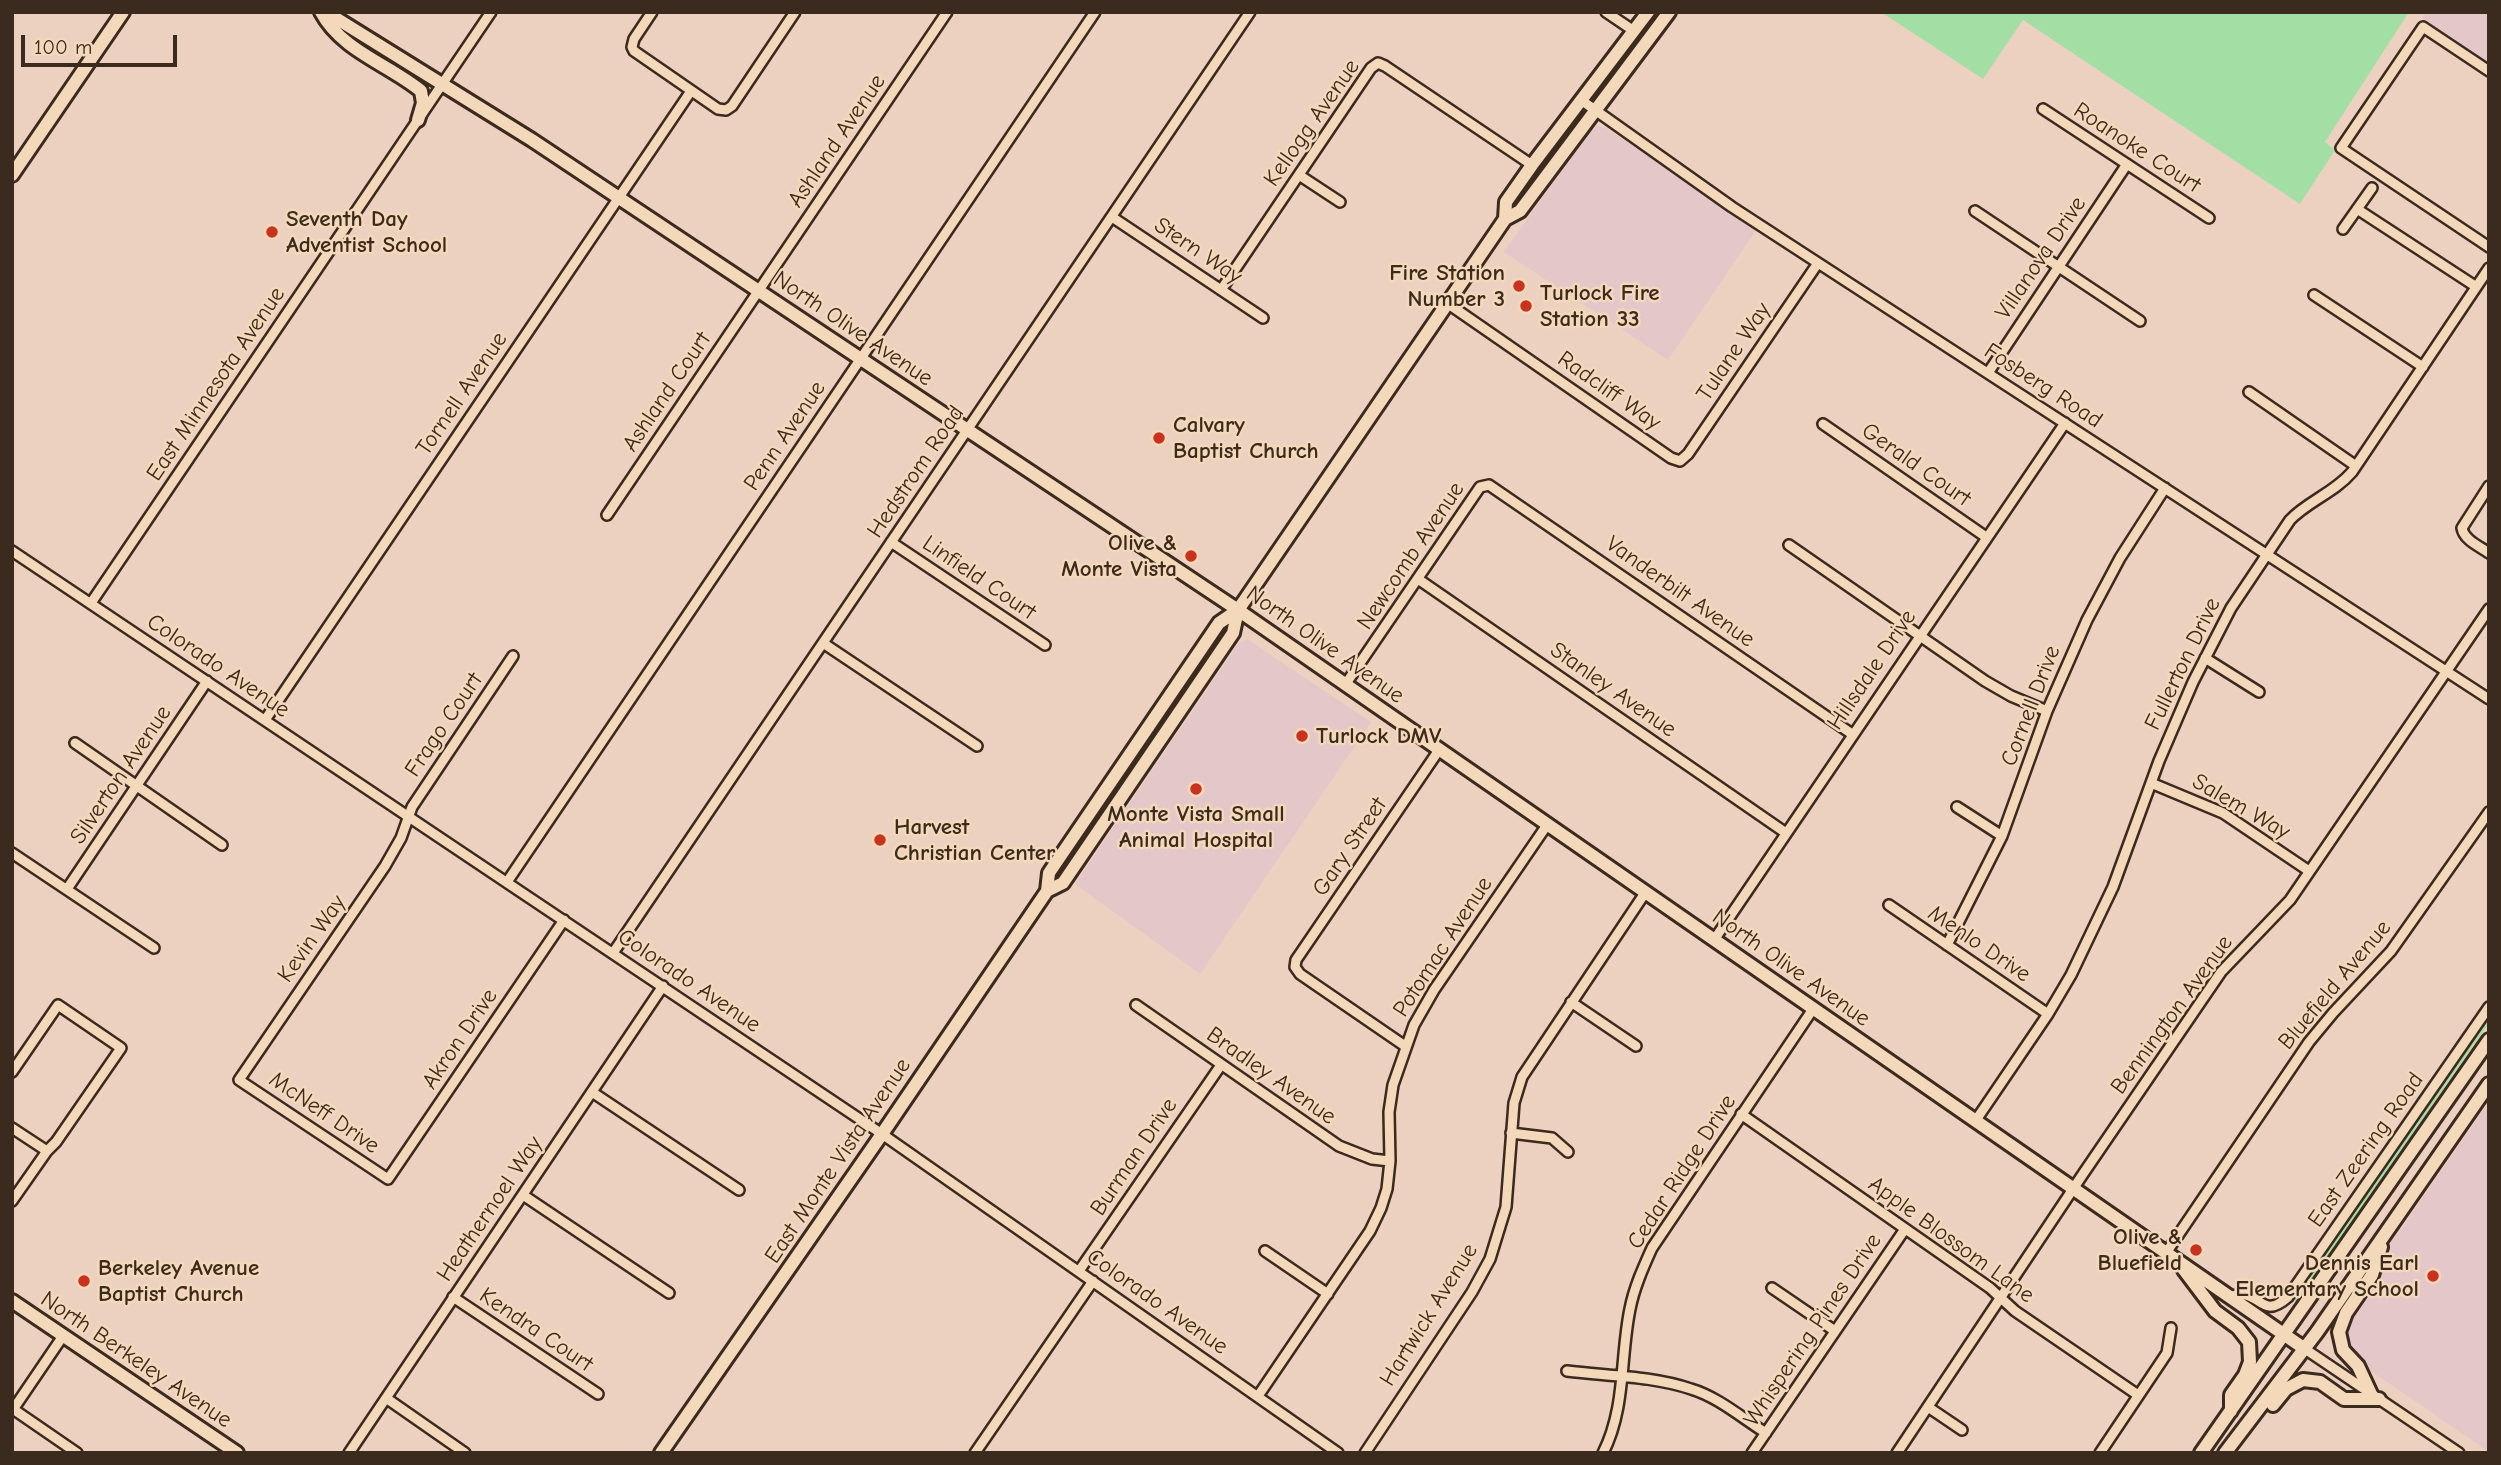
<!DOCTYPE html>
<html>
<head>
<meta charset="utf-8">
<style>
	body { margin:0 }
	#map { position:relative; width:2501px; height:1465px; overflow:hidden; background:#ecd1c1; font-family:"Comic Neue",sans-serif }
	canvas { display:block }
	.frame { position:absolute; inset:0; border:14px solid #3b2a1e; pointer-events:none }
	.scale { position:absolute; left:21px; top:35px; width:156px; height:32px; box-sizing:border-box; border:4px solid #3b2a1e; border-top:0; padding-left:9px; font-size:21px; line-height:24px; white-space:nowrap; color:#3b2a1e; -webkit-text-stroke:5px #f3d9ba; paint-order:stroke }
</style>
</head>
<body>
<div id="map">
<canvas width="2501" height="1465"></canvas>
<div class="frame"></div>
<div class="scale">100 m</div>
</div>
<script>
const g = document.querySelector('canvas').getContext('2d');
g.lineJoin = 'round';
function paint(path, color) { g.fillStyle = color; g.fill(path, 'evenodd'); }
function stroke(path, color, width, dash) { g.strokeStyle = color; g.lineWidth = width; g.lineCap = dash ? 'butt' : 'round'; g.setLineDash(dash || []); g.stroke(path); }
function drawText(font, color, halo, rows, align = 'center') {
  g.font = font + ' "Comic Neue",sans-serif'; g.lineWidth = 5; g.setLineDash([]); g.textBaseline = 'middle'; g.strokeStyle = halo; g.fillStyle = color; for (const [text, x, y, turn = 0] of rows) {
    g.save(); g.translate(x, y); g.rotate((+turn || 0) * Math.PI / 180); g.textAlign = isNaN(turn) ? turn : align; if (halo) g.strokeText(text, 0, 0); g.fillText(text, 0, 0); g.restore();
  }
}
const built = new Path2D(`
	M2426,12h63v52l-67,-46z
	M1598,126l8,2 151,101 -89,131 -164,-108 86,-121z
	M1247,639l124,83 -171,252 -125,-90 163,-240z
	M2489,1102v350l-134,-92 -11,-22 2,-17 31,-46 10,-26z`);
const green = new Path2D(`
	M1881,12h528l-84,130 10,8 -35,54 -277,-184 -40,59z
	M2489,1018v5l-193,279 -2,-2z`);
const street = new Path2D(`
	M652,12l-18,27 -2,8 2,4 84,58 8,1 6,-4 63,-94
	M1606,12l28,19
	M2489,71l-66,-44 -82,121 148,99
	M1581,100l151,107 757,492
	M2043,109l166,109
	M1299,175l41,27
	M2357,209l118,77
	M1975,211l165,110
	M1112,217l151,101
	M2343,229l29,-41
	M1221,290l150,-222 7,-5 7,3 147,99
	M2314,295l109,72
	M1447,303l224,155 9,3 8,-7 130,-191
	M1988,373l139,-209
	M2249,392l107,74
	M1823,424l163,113
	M2489,486l-27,42c2,12 17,18 27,25
	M607,515l340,-503
	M891,542l154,103
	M1789,545l196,136 26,15 36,15
	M12,551l870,583 456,319
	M1418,579l368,254
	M91,603l400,-591
	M823,643l154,103
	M513,656l-101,151 -11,31 -16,28 -146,214 149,99 176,-259
	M2205,658l54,34
	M1345,685l135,-198 9,-2 363,249
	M265,720l426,-629
	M75,743l147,102
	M2151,783l72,30 86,58
	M1957,807l45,29
	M12,853l142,95
	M507,882l588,-870
	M67,889l140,-208
	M1889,905l159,109
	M1714,940l351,-517
	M1947,945l55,-109 45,-125 40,-91 33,-62 45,-70
	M613,953l637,-941
	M1571,1002l65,44
	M1136,1005l203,141 33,13 18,2
	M1405,1046l-105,-72 -5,-7 1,-7 143,-210
	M12,1072l46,-67 63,43 -65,94 -9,9 -35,50
	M592,1092l147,98
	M1741,1114l249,174 25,23 123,84
	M1976,1120l72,-106 23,-39 42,-88 46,-126 34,-79 38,-74 59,-88c18,-19 44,-27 62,-48l137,-204
	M12,1128l35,23
	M1511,1133l41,5 16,14
	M523,1195l146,98
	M1265,1251l63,43
	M2166,1253l143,-211 24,-29 58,-62 98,-139
	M1079,1271l142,-206
	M1772,1288l63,43
	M2228,1296c5,0 13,-2 18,-1 17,4 19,22 42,2l201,-290
	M453,1297l145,97
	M2305,1349l154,104
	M1567,1371c41,5 86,5 124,18 27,8 51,29 75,44
	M1258,1396l112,-165 11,-23 6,-19 3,-28 -1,-49 4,-27 21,-60 20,-35 113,-165
	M386,1398l79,55
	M1928,1407l34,23
	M13,1409l64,44
	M12,1411l51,-75
	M349,1453l314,-467
	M975,1453l118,-172
	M1365,1453l107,-161 18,-33 16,-52 8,-104 8,-26 123,-184
	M1603,1453c23,-45 17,-96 27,-144 4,-21 13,-41 22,-61l161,-239
	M1752,1453l153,-224
	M1897,1453l186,-279 138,-202 69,-72 199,-291
	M2100,1453l67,-100 4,-25`);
const secondary = new Path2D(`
	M321,12c21,39 67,52 100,79l2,12 -5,17
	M326,12l206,128 706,470 1067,739
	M12,175l111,-163
	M1505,219l1,-17 26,-37 116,-153
	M1047,891l2,-18 170,-250 19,-13
	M2184,1270l31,41 23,17 11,14 1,20 -5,13 -14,20v16
	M12,1301l225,152
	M2371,1394l-13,-28 -15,-16 -4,-18 7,-19 26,-38 9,-28
	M2273,1405l13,-16 17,-9 17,2 24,17h35
	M661,1453l221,-319 165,-243 16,-8 170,-250 5,-23 267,-391 15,-8 149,-199
	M2201,1453l288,-413
	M2225,1453l92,-121 172,-248`);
const markers = [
	[272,232,7,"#c8321e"],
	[1519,286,7,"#c8321e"],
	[1526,306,7,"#c8321e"],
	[1159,438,7,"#c8321e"],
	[1191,556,7,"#c8321e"],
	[1302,736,7,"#c8321e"],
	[1196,789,7,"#c8321e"],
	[880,840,7,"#c8321e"],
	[2196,1250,7,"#c8321e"],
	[2433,1276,7,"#c8321e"],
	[84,1281,7,"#c8321e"]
];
const streetNames = [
	["Kellogg Avenue",1312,123,-55],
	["Ashland Avenue",837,141,-56],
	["Roanoke Court",2137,148,33],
	["Stern Way",1198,251,34],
	["Villanova Drive",2041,258,-56],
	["North Olive Avenue",853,329,34],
	["Tulane Way",1734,352,-56],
	["East Minnesota Avenue",216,384,-56],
	["Fosberg Road",2043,386,33],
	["Radcliff Way",1609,391,35],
	["Ashland Court",667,392,-56],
	["Tornell Avenue",462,394,-56],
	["Penn Avenue",785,436,-56],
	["Gerald Court",1916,465,35],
	["Hedstrom Road",916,472,-56],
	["Newcomb Avenue",1411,556,-56],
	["Linfield Court",979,578,34],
	["Vanderbilt Avenue",1680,592,35],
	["North Olive Avenue",1325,645,35],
	["Fullerton Drive",2183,664,-64],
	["Colorado Avenue",218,666,34],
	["Hillsdale Drive",1872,670,-56],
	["Stanley Avenue",1613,690,35],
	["Cornell Drive",2031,706,-69],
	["Frago Court",444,725,-56],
	["Silverton Avenue",121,775,-56],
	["Salem Way",2241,807,30],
	["Gary Street",1350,847,-56],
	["Kevin Way",312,939,-55],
	["Menlo Drive",1979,944,34],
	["Potomac Avenue",1443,947,-57],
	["North Olive Avenue",1791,968,35],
	["Colorado Avenue",689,981,34],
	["Bluefield Avenue",2335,985,-50],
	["Bennington Avenue",2172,1015,-54],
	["Akron Drive",460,1039,-56],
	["Bradley Avenue",1271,1076,35],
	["McNeff Drive",324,1113,34],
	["East Zeering Road",2366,1150,-55],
	["Burman Drive",1134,1157,-56],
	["East Monte Vista Avenue",838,1161,-56],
	["Cedar Ridge Drive",1682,1172,-57],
	["Heathernoel Way",490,1209,-56],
	["Apple Blossom Lane",1951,1240,36],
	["Colorado Avenue",1157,1302,35],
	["Hartwick Avenue",1429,1315,-58],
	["Kendra Court",536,1330,34],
	["Whispering Pines Drive",1813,1330,-56],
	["North Berkeley Avenue",136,1360,34]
];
const poiNames = [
	["Seventh Day",286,219],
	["Adventist School",286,245],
	["Fire Station",1505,273,"right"],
	["Number 3",1505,299,"right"],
	["Turlock Fire",1540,293],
	["Station 33",1540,319],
	["Calvary",1173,425],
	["Baptist Church",1173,451],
	["Olive &",1177,543,"right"],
	["Monte Vista",1177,569,"right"],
	["Turlock DMV",1316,736],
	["Monte Vista Small",1196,814,"center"],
	["Animal Hospital",1196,840,"center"],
	["Harvest",894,827],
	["Christian Center",894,853],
	["Olive &",2182,1237,"right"],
	["Bluefield",2182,1263,"right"],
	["Dennis Earl",2419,1263,"right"],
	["Elementary School",2419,1289,"right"],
	["Berkeley Avenue",98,1268],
	["Baptist Church",98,1294]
];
paint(built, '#e4c7c9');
paint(green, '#a3dfa5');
stroke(street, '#3b2a1e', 14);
stroke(secondary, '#3b2a1e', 18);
stroke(street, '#f3d9ba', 9);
stroke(secondary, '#f3d9ba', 12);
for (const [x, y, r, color] of markers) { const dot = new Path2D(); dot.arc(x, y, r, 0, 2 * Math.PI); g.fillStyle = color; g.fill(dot); stroke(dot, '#f3d9ba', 2.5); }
drawText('23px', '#3b2a1e', '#f3d9ba', streetNames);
drawText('bold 23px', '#3b2a1e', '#f3d9ba', poiNames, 'left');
</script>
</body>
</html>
